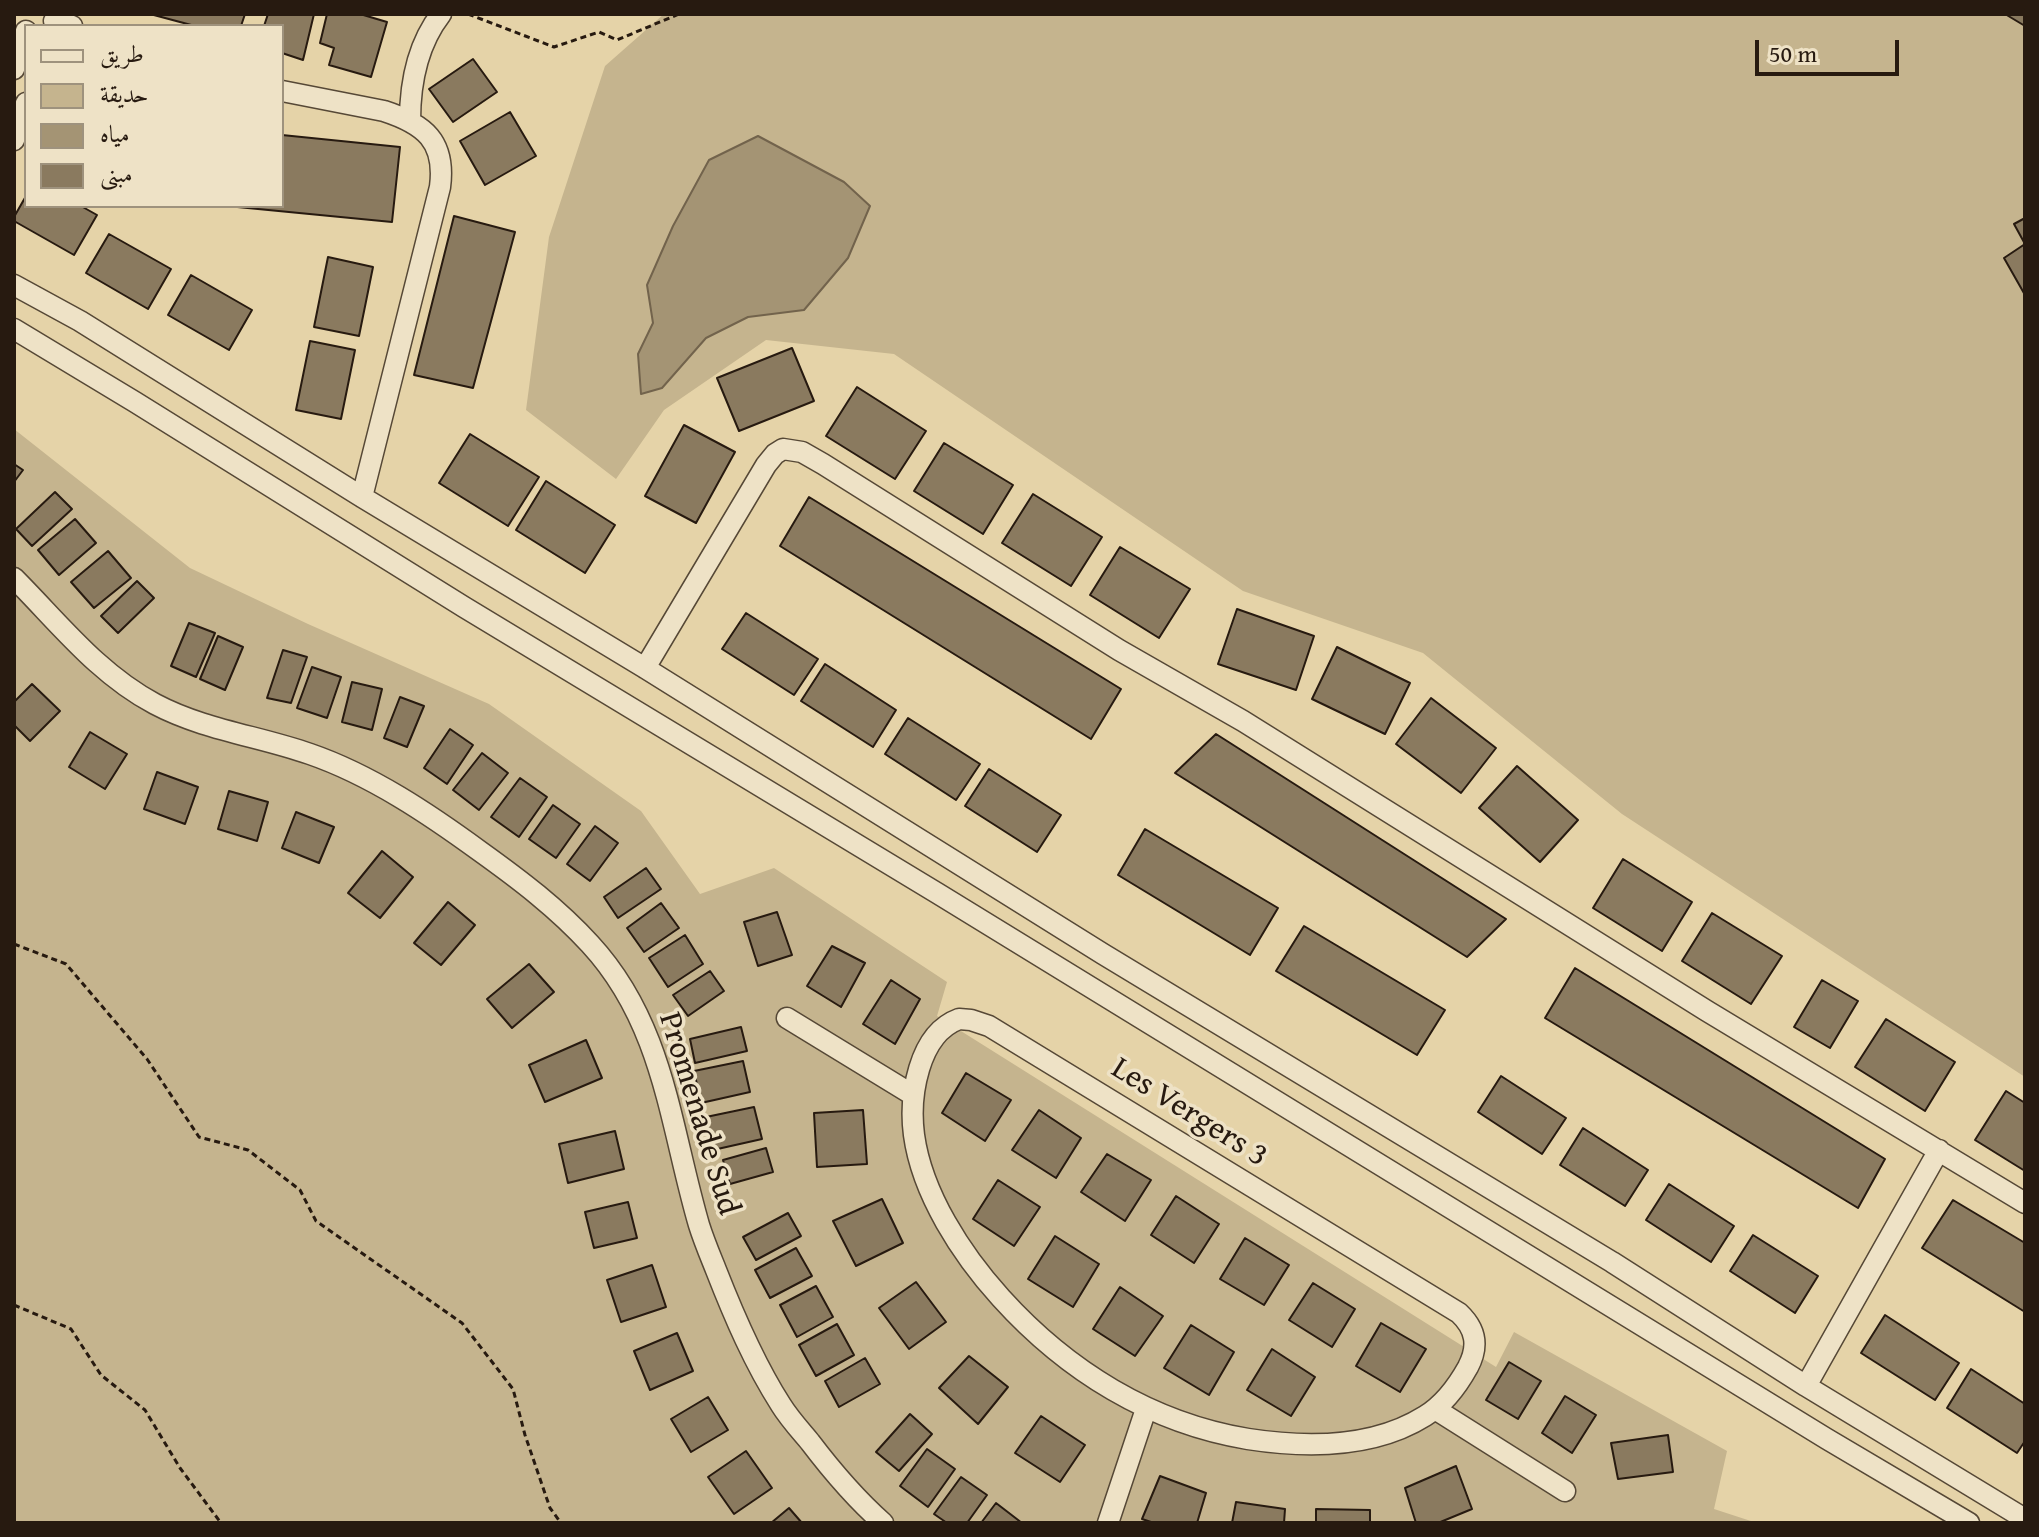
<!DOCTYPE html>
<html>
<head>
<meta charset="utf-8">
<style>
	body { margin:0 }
	#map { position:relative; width:2039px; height:1537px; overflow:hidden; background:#e5d3a8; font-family:"Gentium Book Plus",Amiri,serif }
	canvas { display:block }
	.frame { position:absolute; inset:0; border:16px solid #271a10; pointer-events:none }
	.legend { position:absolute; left:24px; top:24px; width:260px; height:184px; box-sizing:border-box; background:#eee2c6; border:2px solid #9e927d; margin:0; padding:10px 14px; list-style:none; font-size:24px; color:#271a10 }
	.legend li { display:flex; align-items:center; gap:16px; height:40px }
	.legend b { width:40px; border:2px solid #9e927d }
	.scale { position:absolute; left:1755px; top:40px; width:144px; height:36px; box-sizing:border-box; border:4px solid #271a10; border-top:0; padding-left:10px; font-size:24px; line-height:28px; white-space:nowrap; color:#271a10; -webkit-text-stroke:6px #eee2c6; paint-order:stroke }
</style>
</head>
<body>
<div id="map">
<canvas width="2039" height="1537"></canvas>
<div class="frame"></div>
<ul class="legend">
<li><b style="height:10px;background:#eee2c6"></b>طريق</li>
<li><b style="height:22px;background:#c5b48e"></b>حديقة</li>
<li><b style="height:22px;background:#a49474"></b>مياه</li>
<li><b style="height:22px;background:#8a7a5f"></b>مبنى</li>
</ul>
<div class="scale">50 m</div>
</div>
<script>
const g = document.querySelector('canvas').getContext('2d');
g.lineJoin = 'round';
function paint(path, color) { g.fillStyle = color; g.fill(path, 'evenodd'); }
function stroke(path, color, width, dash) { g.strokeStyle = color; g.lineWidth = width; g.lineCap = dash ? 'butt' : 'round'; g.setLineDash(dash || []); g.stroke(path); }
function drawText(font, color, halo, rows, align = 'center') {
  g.font = font + ' "Gentium Book Plus",serif'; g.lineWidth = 7; g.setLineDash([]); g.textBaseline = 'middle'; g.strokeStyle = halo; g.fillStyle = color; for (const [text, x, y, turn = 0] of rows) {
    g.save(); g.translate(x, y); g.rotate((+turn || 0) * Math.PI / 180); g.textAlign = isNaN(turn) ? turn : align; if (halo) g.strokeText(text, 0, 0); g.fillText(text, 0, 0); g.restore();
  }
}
const green = new Path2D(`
	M664,14h1361v1063l-403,-263 -199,-161 -180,-62 -349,-237 -128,-14 -102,70 -48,69 -90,-69 23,-173 56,-171z
	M14,429l176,139 118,56 181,80 152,107 59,83 74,-26 173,114 -10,34 559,351 18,-35 213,119 -13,58 43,14h-1743z`);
const water = new Path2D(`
	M758,136l86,46 26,24 -22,52 -44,52 -56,7 -42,21 -44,50 -21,6 -3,-40 15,-31 -6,-38 26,-59 36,-66z`);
const building = new Path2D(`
	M150,14h95l-4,12h-46z
	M268,14h46l-11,46 -21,-7v-27h-18z
	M327,14h33l27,8 -16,55 -42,-12 5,-17 -14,-5z
	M2005,14h20v12z
	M473,59l24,33 -44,30 -24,-33z
	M510,112l26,44 -51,29 -25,-44z
	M282,135l118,12 -8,75 -165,-16h55z
	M26,196v10h55l16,9 -23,40 -60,-34v-4z
	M454,216l61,16 -42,156 -59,-13z
	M2025,218v77l-21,-37 21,-14 -11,-20z
	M109,234l62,35 -23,40 -62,-36z
	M328,257l45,10 -14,69 -45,-9z
	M191,275l61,35 -23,40 -61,-35z
	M310,341l45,9 -14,69 -45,-9z
	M792,348l22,53 -75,30 -22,-53z
	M857,387l69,44 -31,48 -69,-43z
	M684,425l51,27 -39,71 -51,-27z
	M470,434l69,43 -31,49 -69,-43z
	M944,443l69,42 -30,49 -69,-43z
	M14,464l9,6 -9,12z
	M546,481l69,44 -30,48 -69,-43z
	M55,492l17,17 -40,37 -16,-17z
	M1033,494l69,43 -31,49 -69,-43z
	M809,497l312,192 -30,50 -311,-193z
	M75,519l21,24 -37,32 -21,-25z
	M1120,547l70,42 -31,49 -69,-43z
	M108,551l23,27 -37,30 -23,-26z
	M137,581l17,17 -36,35 -17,-17z
	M1237,609l77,27 -18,54 -78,-26z
	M746,613l72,46 -24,36 -72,-46z
	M189,623l26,10 -19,44 -25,-11z
	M218,636l25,11 -18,43 -25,-11z
	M1337,647l73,36 -25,51 -73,-35z
	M283,650l24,7 -16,46 -24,-5z
	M825,664l71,46 -23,37 -72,-46z
	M312,667l29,10 -14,41 -30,-10z
	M352,682l30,7 -10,41 -30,-8z
	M32,684l28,27 -30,30 -16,-16v-23z
	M400,697l24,9 -17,41 -23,-9z
	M1431,698l65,50 -35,45 -65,-49z
	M908,718l72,46 -24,36 -71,-46z
	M450,729l23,16 -26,39 -23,-16z
	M90,732l37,22 -22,35 -36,-22z
	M1216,734l290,185 -39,38 -292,-184z
	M482,753l26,20 -29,37 -26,-20z
	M1517,766l61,54 -38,42 -61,-54z
	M989,769l72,46 -24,37 -72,-46z
	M157,772l41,15 -13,37 -41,-15z
	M520,778l27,19 -28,40 -28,-20z
	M229,791l39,11 -11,39 -39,-12z
	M553,805l27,19 -24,34 -27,-19z
	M296,812l38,15 -15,36 -37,-15z
	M595,826l23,17 -28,38 -23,-17z
	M1145,829l133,79 -28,47 -132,-80z
	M382,851l31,26 -33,41 -32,-25z
	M1623,859l69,43 -30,49 -69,-43z
	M646,868l15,21 -43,29 -14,-21z
	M448,902l27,23 -34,40 -27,-22z
	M661,903l18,25 -35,24 -17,-24z
	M777,912l15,43 -34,11 -14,-44z
	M1712,913l70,43 -31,48 -69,-43z
	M1304,926l141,84 -28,45 -141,-84z
	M685,935l18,29 -35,23 -19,-29z
	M832,946l33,17 -24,44 -34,-21z
	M529,964l25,28 -42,36 -25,-29z
	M1575,968l310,191 -27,49 -313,-190z
	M710,971l14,20 -36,25 -15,-21z
	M891,980l29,19 -25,45 -32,-20z
	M1822,980l36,21 -28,47 -36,-21z
	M1886,1019l69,43 -30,49 -70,-44z
	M741,1027l6,24 -52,12 -5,-24z
	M586,1040l16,38 -57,24 -16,-37z
	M743,1061l7,31 -49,11 -7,-32z
	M966,1073l45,27 -26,41 -43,-28z
	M1501,1076l65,42 -24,36 -64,-42z
	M2006,1091l19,12v68l-50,-31z
	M754,1107l8,32 -49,11 -7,-33z
	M863,1110l4,54 -50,3 -3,-54z
	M1039,1110l42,28 -25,40 -44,-28z
	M1583,1128l65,42 -23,36 -65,-41z
	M615,1131l9,38 -56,14 -9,-39z
	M766,1148l7,24 -43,12 -7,-24z
	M1107,1154l44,26 -26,41 -44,-29z
	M998,1180l42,27 -26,39 -41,-27z
	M1669,1184l65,42 -23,36 -65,-42z
	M1176,1196l43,28 -25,39 -43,-28z
	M882,1199l21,44 -47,23 -23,-45z
	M1953,1200l72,43v69l-103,-64z
	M628,1202l9,36 -43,10 -9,-36z
	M788,1213l13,23 -45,24 -13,-23z
	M1753,1235l65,41 -23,37 -65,-42z
	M1055,1236l44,28 -26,43 -45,-28z
	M1245,1238l44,27 -25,40 -44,-26z
	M796,1248l16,28 -42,22 -15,-28z
	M652,1265l14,42 -45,15 -14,-42z
	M916,1282l30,40 -37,27 -30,-41z
	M1313,1283l42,26 -23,38 -43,-27z
	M816,1286l17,31 -36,20 -17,-32z
	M1120,1287l43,29 -28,40 -42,-27z
	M1885,1315l74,48 -24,37 -74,-47z
	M1381,1323l45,26 -26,43 -44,-26z
	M837,1324l17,31 -38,21 -17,-31z
	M1191,1325l43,27 -25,43 -45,-27z
	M677,1333l16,38 -43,19 -16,-39z
	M1272,1349l43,28 -24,39 -44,-26z
	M969,1356l39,31 -30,37 -39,-36z
	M865,1358l15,26 -41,23 -14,-26z
	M1509,1362l32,19 -23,38 -32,-19z
	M1971,1369l54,35v37l-8,12 -70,-45z
	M1565,1396l31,19 -24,38 -30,-20z
	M708,1397l20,33 -37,22 -20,-33z
	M910,1414l22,20 -33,37 -23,-19z
	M1041,1416l44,29 -25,37 -45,-29z
	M1668,1435l5,37 -55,7 -7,-36z
	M927,1449l28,20 -27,38 -28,-21z
	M746,1451l26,37 -38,26 -26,-37z
	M1456,1466l16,43 -34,14h-22l-11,-35z
	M1160,1476l46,17 -9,30h-43l-12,-4z
	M961,1477l26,18 -20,28h-20l-13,-9z
	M1236,1502l49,7 -1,14h-52z
	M996,1503l26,20h-41z
	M789,1508l13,15h-31z
	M1316,1509l54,1v13h-54z`);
const path = new Path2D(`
	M468,14l86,33 45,-15 18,8 62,-26
	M14,944l52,20 81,95 52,78 49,13 52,40 16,31 146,102 51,66 12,46 25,73 11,15
	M14,1305l57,24 30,46 44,35 35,58 41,55`);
const street = new Path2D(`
	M54,21l18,5
	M14,69l12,-38
	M282,91l102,20c40,13 62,30 56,76l-78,310
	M410,121c0,-38 7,-76 31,-107
	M14,140l12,-37
	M14,285l66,36 282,176 283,171 458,286 509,308 194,124 219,133
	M14,329l121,73 329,205 473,286 890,546 142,84
	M14,578c44,44 84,96 141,126 49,26 104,32 155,50 61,21 119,60 171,98 39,28 76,56 109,92 74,80 80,182 109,281 5,16 11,30 17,45 18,46 38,93 65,135 8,13 19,25 29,37 22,29 46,57 73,81
	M645,668l121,-203 9,-11 8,-5 19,3 21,12 296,186 124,71 464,290 318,192
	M787,1018l126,77
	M959,1019l12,1 18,6 470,287c17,16 20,33 9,54 -10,18 -25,38 -43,49 -51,32 -119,32 -177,23 -97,-16 -181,-68 -247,-141 -39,-43 -79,-104 -87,-163 -5,-38 4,-101 45,-116z
	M1806,1386l133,-236
	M1435,1409l130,82
	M1108,1523l38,-114`);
const streetNames = [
	["Les Vergers 3",1189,1113,32],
	["Promenade Sud",698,1114,73]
];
paint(green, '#c5b48e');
paint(water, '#a49474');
stroke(water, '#72634c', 2);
paint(building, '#8a7a5f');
stroke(building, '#271a10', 2);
stroke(street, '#564836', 23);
stroke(path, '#271a10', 3, [6, 4]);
stroke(street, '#eee2c6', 20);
drawText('32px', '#271a10', '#eee2c6', streetNames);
</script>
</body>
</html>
